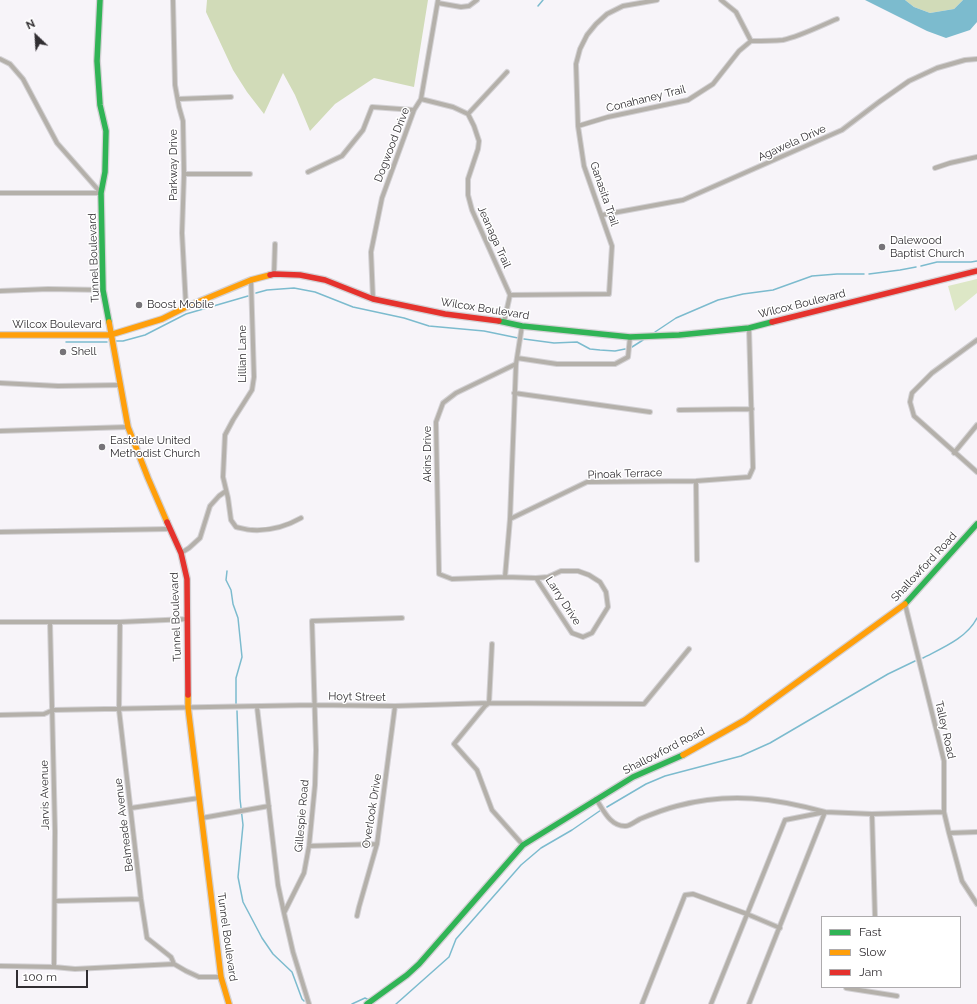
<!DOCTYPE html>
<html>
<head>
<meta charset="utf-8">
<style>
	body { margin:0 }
	#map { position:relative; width:977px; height:1004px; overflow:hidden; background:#f7f4f9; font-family:Raleway,sans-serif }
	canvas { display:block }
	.legend { position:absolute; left:821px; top:916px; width:140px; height:72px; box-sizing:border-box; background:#fff; border:1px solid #adabad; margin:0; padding:5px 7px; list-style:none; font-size:12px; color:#312e32 }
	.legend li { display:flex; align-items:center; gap:8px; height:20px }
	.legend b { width:20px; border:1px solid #adabad }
	.north { position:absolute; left:16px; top:16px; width:40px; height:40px; -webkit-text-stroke:3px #fff; paint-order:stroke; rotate:335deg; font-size:11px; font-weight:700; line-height:16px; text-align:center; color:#312e32 }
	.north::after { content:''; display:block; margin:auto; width:14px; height:18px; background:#312e32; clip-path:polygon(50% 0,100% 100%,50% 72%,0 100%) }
	.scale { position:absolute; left:16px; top:970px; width:72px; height:18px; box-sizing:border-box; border:2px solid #312e32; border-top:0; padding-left:5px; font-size:12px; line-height:14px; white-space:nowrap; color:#312e32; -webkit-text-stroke:3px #fff; paint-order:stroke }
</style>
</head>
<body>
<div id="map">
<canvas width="977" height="1004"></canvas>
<ul class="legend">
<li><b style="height:5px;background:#30b455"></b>Fast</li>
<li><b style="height:5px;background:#ff9f0a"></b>Slow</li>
<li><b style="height:5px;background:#e5322d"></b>Jam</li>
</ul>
<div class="north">N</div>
<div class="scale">100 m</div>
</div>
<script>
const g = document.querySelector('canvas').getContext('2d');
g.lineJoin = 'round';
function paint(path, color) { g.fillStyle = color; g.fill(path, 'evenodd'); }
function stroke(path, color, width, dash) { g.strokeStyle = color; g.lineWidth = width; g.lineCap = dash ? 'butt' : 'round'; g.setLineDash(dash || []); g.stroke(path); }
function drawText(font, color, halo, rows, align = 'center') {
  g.font = font + ' Raleway,sans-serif'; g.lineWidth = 3; g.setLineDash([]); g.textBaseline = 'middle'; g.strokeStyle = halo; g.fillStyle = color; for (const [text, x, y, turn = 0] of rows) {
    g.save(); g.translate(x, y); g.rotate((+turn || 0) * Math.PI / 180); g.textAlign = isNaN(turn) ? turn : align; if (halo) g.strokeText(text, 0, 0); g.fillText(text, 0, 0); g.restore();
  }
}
const green = new Path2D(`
	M977,279v14l-22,18 -7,-25z`);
const forest = new Path2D(`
	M207,0h221l-14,87 -40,-9 -39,26 -25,27 -15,-36 -12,-22 -19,41 -17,-22 -14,-22 -27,-58z
	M905,0h58l-9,9 -24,4 -16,-6z`);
const water = new Path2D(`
	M865,0h40l9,7 16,6 24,-4 9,-9h14v22l-7,8 -24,8 -19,-7z`);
const stream = new Path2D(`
	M538,6l5,-6
	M921,266l16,-4h34l6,-1
	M869,274l31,-4 16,-3
	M256,293l11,-3 27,-2 21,4 38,15 51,11 25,8 55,5 34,7
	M655,332l21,-14 42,-18 25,-6 30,-4 39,-14 25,-2h27
	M524,339l30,4 23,-1 13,7 10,1 15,1 10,-2
	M116,341h7l22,-6 41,-21 62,-18
	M66,342h41
	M632,347l11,-7
	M227,571l-1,9 5,10 2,14 5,14 4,39 -6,21v26
	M923,658c19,-10 44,-20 54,-40
	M237,711l3,88 3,26 -5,52 5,25 19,36 11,16 19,18 10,27 2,2
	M607,807l39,-23 19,-8 76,-20 29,-13 118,-69 27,-13
	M352,1004l13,-6 4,2
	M396,1004l53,-47 7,-18 65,-74 20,-17 31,-18 29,-20`);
const street = new Path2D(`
	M173,0l2,85 4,22 4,14 1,53 -2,59 4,74
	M721,0l15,12 15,29
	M438,3l23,4 8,-1 8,-6
	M0,59l10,5 13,15 34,64 44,50
	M178,99l53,-2
	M421,99l32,8 15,7 6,12 5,15 -1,8 -10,30v16l4,15 38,85 -6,27
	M468,114l39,-42
	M578,126l30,-9 80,-17 25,-16 26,-33 12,-10c11,0 21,0 32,-1 18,-4 37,-14 54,-21
	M935,168l15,-5 27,-6
	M308,172l34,-16 21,-26 9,-23 42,3
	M184,174h66
	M0,193h101
	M602,215l81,-15 159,-70 37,-28 30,-21 28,-13 28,-8 12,-1
	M274,274l1,-30
	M251,280l3,97 -2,13 -19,30 -8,15 -2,42 5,21 3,22 5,7c5,1 11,3 16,3 17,1 35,-4 49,-12
	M0,291l48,-2 55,1
	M510,295l99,-1 3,-48 -28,-80 -6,-40 -2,-62 4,-15 7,-14 9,-11 11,-10 16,-8 34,-6
	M373,299l-2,-47 11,-54 32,-88 7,-11 17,-99
	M977,340l-45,33 -20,20 -2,9 4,14 63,56
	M517,358l40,6h58l13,-7 2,-20
	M516,364l-60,29 -13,10 -7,19 3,152 13,5 53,-2 31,1
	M0,383l58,3 63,-1
	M514,393l136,19
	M679,410l73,-1
	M0,431l128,-4
	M954,453l23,-28
	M696,481l1,79
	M510,519l77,-37 109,-1 53,-4 4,-9 -4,-140
	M0,532l169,-3
	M181,553l8,-5 11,-10 10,-32 9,-10 7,-5
	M561,571h17l11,4 11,7 6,10 2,15 -16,26 -9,4 -11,-4 -36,-55 12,-1z
	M505,577l5,-58 6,-155 6,-38
	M905,604l39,157v51l5,21 13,48 15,23
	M0,622h120l68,-3
	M50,622l5,209 -1,136
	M120,622l-1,88 22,189 6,39 24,19 3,7 12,7 13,6h22
	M492,644l-3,59 -4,3 -31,38 23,26 15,40 31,35
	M257,707l21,178 6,28
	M0,715l44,-1 9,-4 260,-5 82,1 94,-3 155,1 45,-55
	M596,799c7,10 14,28 30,27 4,0 10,-5 14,-7 12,-5 25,-10 37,-13 53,-14 97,-8 148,6l-76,192
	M131,808l68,-10
	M872,814l3,103
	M202,818l67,-12
	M949,833l28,-1
	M309,846l68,-2
	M55,901l86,-2
	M357,916l2,-9 18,-63 18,-138
	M0,966l54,1 21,2 99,-5
	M846,987v1l51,8
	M309,1004l-16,-52 -9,-39 20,-40 5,-27 6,-61 1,-35 -4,-129 90,-3
	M642,1004l43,-109 8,-1 54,20 33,14
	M711,1004l74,-184 40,-8 47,2 72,-2`);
const fast = new Path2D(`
	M100,0l-3,61 3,44 6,26 -1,41 -4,21 2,97 6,32
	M499,321l23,5 108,11 49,-2 70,-7 23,-6
	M905,604l72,-80
	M367,1004l40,-29 12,-11 104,-119 110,-68 50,-22`);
const slow = new Path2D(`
	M109,322l19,105 20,51 19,44
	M0,335h110l52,-16 24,-12 65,-27 19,-5
	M188,695v12l33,270 8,27
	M683,755l62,-35 160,-116`);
const jam = new Path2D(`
	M270,275l4,-1 26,1 25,5 48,19 72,15 54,7
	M772,322l205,-51
	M167,522l14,31 6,26 1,116`);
const markers = [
	[882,247,4,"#767378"],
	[139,305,4,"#767378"],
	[63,352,4,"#767378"],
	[102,447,4,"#767378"]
];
const streetNames = [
	["Conahaney Trail",646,99,-14],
	["Agawela Drive",792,143,-24],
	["Dogwood Drive",392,145,-69],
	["Parkway Drive",174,165,-90],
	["Ganasita Trail",604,194,71],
	["Jeanaga Trail",494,237,66],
	["Tunnel Boulevard",94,258,-92],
	["Wilcox Boulevard",802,304,-14],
	["Wilcox Boulevard",485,309,9],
	["Wilcox Boulevard",57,325],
	["Lillian Lane",243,354,-90],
	["Akins Drive",428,454,-90],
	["Pinoak Terrace",625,474,-2],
	["Shallowford Road",924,567,-47],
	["Larry Drive",563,601,57],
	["Tunnel Boulevard",176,617,-92],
	["Hoyt Street",357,697,1],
	["Talley Road",945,730,77],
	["Shallowford Road",664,751,-27],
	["Jarvis Avenue",45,795,-91],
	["Overlook Drive",372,811,-81],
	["Gillespie Road",302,816,-85],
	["Belmeade Avenue",124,825,-97],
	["Tunnel Boulevard",227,937,82]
];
const poiNames = [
	["Dalewood",890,241],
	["Baptist Church",890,254],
	["Boost Mobile",147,305],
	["Shell",71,352],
	["Eastdale United",110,441],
	["Methodist Church",110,454]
];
paint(green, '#dde7c6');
paint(forest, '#d1dbb8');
paint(water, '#7cbbce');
stroke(stream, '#7cbbce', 1.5);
stroke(street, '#d3d1d4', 6);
stroke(fast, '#d3d1d4', 8);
stroke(slow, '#d3d1d4', 8);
stroke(jam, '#d3d1d4', 8);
stroke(street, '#b4b0aa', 4);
stroke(fast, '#30b455', 5.5);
stroke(slow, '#ff9f0a', 5.5);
stroke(jam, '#e5322d', 5.5);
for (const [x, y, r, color] of markers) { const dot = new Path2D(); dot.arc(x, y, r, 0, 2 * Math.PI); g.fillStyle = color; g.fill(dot); stroke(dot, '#fff', 1.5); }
drawText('11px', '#312e32', '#fff', streetNames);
drawText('11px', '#312e32', '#fff', poiNames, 'left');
</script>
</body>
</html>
